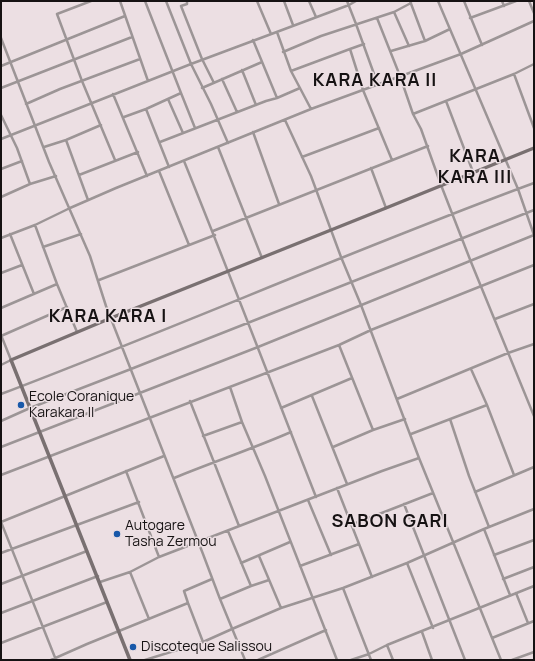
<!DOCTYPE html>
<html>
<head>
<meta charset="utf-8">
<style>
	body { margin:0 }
	#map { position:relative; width:535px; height:661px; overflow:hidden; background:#ecdfe3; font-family:Manrope,sans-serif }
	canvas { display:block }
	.frame { position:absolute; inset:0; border:2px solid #161213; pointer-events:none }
</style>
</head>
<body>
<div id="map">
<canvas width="535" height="661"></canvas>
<div class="frame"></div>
</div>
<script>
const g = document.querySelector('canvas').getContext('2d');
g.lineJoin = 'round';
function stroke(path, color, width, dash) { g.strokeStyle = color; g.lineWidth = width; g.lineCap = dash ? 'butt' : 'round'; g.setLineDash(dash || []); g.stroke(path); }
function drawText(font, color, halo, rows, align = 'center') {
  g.font = font + ' Manrope,sans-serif'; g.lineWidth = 3; g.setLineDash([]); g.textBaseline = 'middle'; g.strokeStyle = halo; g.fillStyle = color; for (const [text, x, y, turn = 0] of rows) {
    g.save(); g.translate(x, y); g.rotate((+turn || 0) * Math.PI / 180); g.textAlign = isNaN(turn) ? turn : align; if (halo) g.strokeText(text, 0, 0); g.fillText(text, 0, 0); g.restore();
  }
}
const street = new Path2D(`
	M91,1l-34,13 25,67 33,79
	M120,1l28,80
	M166,1l25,63 20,40 17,39
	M187,1v3l-6,2 21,53 12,24
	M257,1l14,33
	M284,1l9,24
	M309,1l7,16
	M347,1l9,23 22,61
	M410,1l15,40
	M464,1l18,44
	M502,1l2,5
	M529,1l5,12
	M394,12l15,34
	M377,18l23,58 13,38 8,15 20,56 30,77 63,154
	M470,18l46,-17
	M277,32l14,39 20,38
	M1,38l48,124 41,94 16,50 97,248 17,45 25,61
	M253,40l24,58
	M364,44l-14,5 13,41 29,70
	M391,51l34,-10 25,-12
	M283,52l38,-16 73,-24 17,-9
	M1,66l124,-50
	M242,70l14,35
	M291,71l59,-22
	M514,74l20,54
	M222,79l15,33
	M1,88l131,-51
	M202,88l60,-26
	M181,93l14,35
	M113,94l34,82
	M168,99l15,34
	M446,101l27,71
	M26,104l34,-15 80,-30
	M146,109l23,58
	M413,114l101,-40 20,-10
	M1,115l16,33 13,36
	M124,117l22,-8 35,-16 -36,-92
	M285,120l26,56 30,81 20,48 58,153 82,202
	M253,132l26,72
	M1,139l190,-75 158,-59 7,-4
	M66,140l22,60
	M160,142l106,-41 11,-3 23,-10
	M44,147l22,-7 35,-15
	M218,147l44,111
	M302,157l77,-29
	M184,161c45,111 88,224 132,336
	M371,168l15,40
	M1,169l21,-8
	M159,171l30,74
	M79,175l59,-23
	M1,197l29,-13 26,-8
	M35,225l22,59 20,48
	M213,231l215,-85
	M10,234l24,60
	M1,238l34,-13 35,-17 46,-20 195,-79 150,-55 73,-33
	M43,247l38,-13
	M1,273l21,-8
	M99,280l116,-45
	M1,308l56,-24
	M495,319l39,-15
	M1,335l10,25 -10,5
	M1,336l66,-29
	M339,345l34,85
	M471,369l16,36 27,70
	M230,387l12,35 23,54 72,184
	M1,394c179,-68 354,-145 533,-211
	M312,396l35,88
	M397,399l111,-46 26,-9
	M190,401l49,125
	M281,408l71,-30
	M450,419l19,57 20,51
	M1,421l29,-13 101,-39 403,-159
	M411,434l76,-29
	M203,436l39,-14
	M1,447l257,-100 276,-112 -16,-46 -80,-188
	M333,447l40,-17 32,-11
	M126,471l33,86
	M1,475l338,-130 32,-15 163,-65
	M174,478c39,-16 78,-29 117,-46
	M337,488l35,89
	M475,492l59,-25
	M308,500l23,55
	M404,504l61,156
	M1,522l163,-66
	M1,522l55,138
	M351,525l82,-32
	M484,529l26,66
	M228,531l23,55
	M1,553l138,-51
	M494,555l40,-15
	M259,556l22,52
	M241,563l49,-21
	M407,563l26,65
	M300,566l59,-22
	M130,572l19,47
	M503,579l31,-12
	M100,582l30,-10 29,-15 223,-86 37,-13
	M1,584l86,-33
	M343,588l28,72
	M516,593l12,30
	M220,599l31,-13 18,-6
	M1,613l97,-37
	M422,632l10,28
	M492,638l42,-17
	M203,642l-15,-39 -4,-12 28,-12
	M1,643l106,-41
	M387,645l6,15
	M51,660l36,-16 101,-41
	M145,660l58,-18 29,-13 49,-21 62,-20 64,-25 77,-34 50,-20
	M258,660l68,-30
	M351,660l18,-6 18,-9 147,-59
	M512,660l22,-8`);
const secondary = new Path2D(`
	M130,660l-119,-300 100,-42 275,-110 148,-60`);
const markers = [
	[21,405,4,"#1858a9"],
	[117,534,4,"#1858a9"],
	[133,647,4,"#1858a9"]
];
const poiNames = [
	["Ecole Coranique",29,397],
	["Karakara II",29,413],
	["Autogare",125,526],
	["Tasha Zermou",125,542],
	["Discoteque Salissou",141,647]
];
const districtNames = [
	["KARA KARA II",375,81],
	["KARA",475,157],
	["KARA III",475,178],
	["KARA KARA I",108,317],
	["SABON GARI",390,522]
];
stroke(street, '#9c9596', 2.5);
stroke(secondary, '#797071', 3.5);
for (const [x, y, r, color] of markers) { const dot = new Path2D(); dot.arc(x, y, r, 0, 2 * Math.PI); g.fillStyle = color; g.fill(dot); stroke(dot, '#ecdfe3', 1.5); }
drawText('14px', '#161213', '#ecdfe3', poiNames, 'left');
g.letterSpacing = '1px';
drawText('bold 18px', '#161213', '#ecdfe3', districtNames);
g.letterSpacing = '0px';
</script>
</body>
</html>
